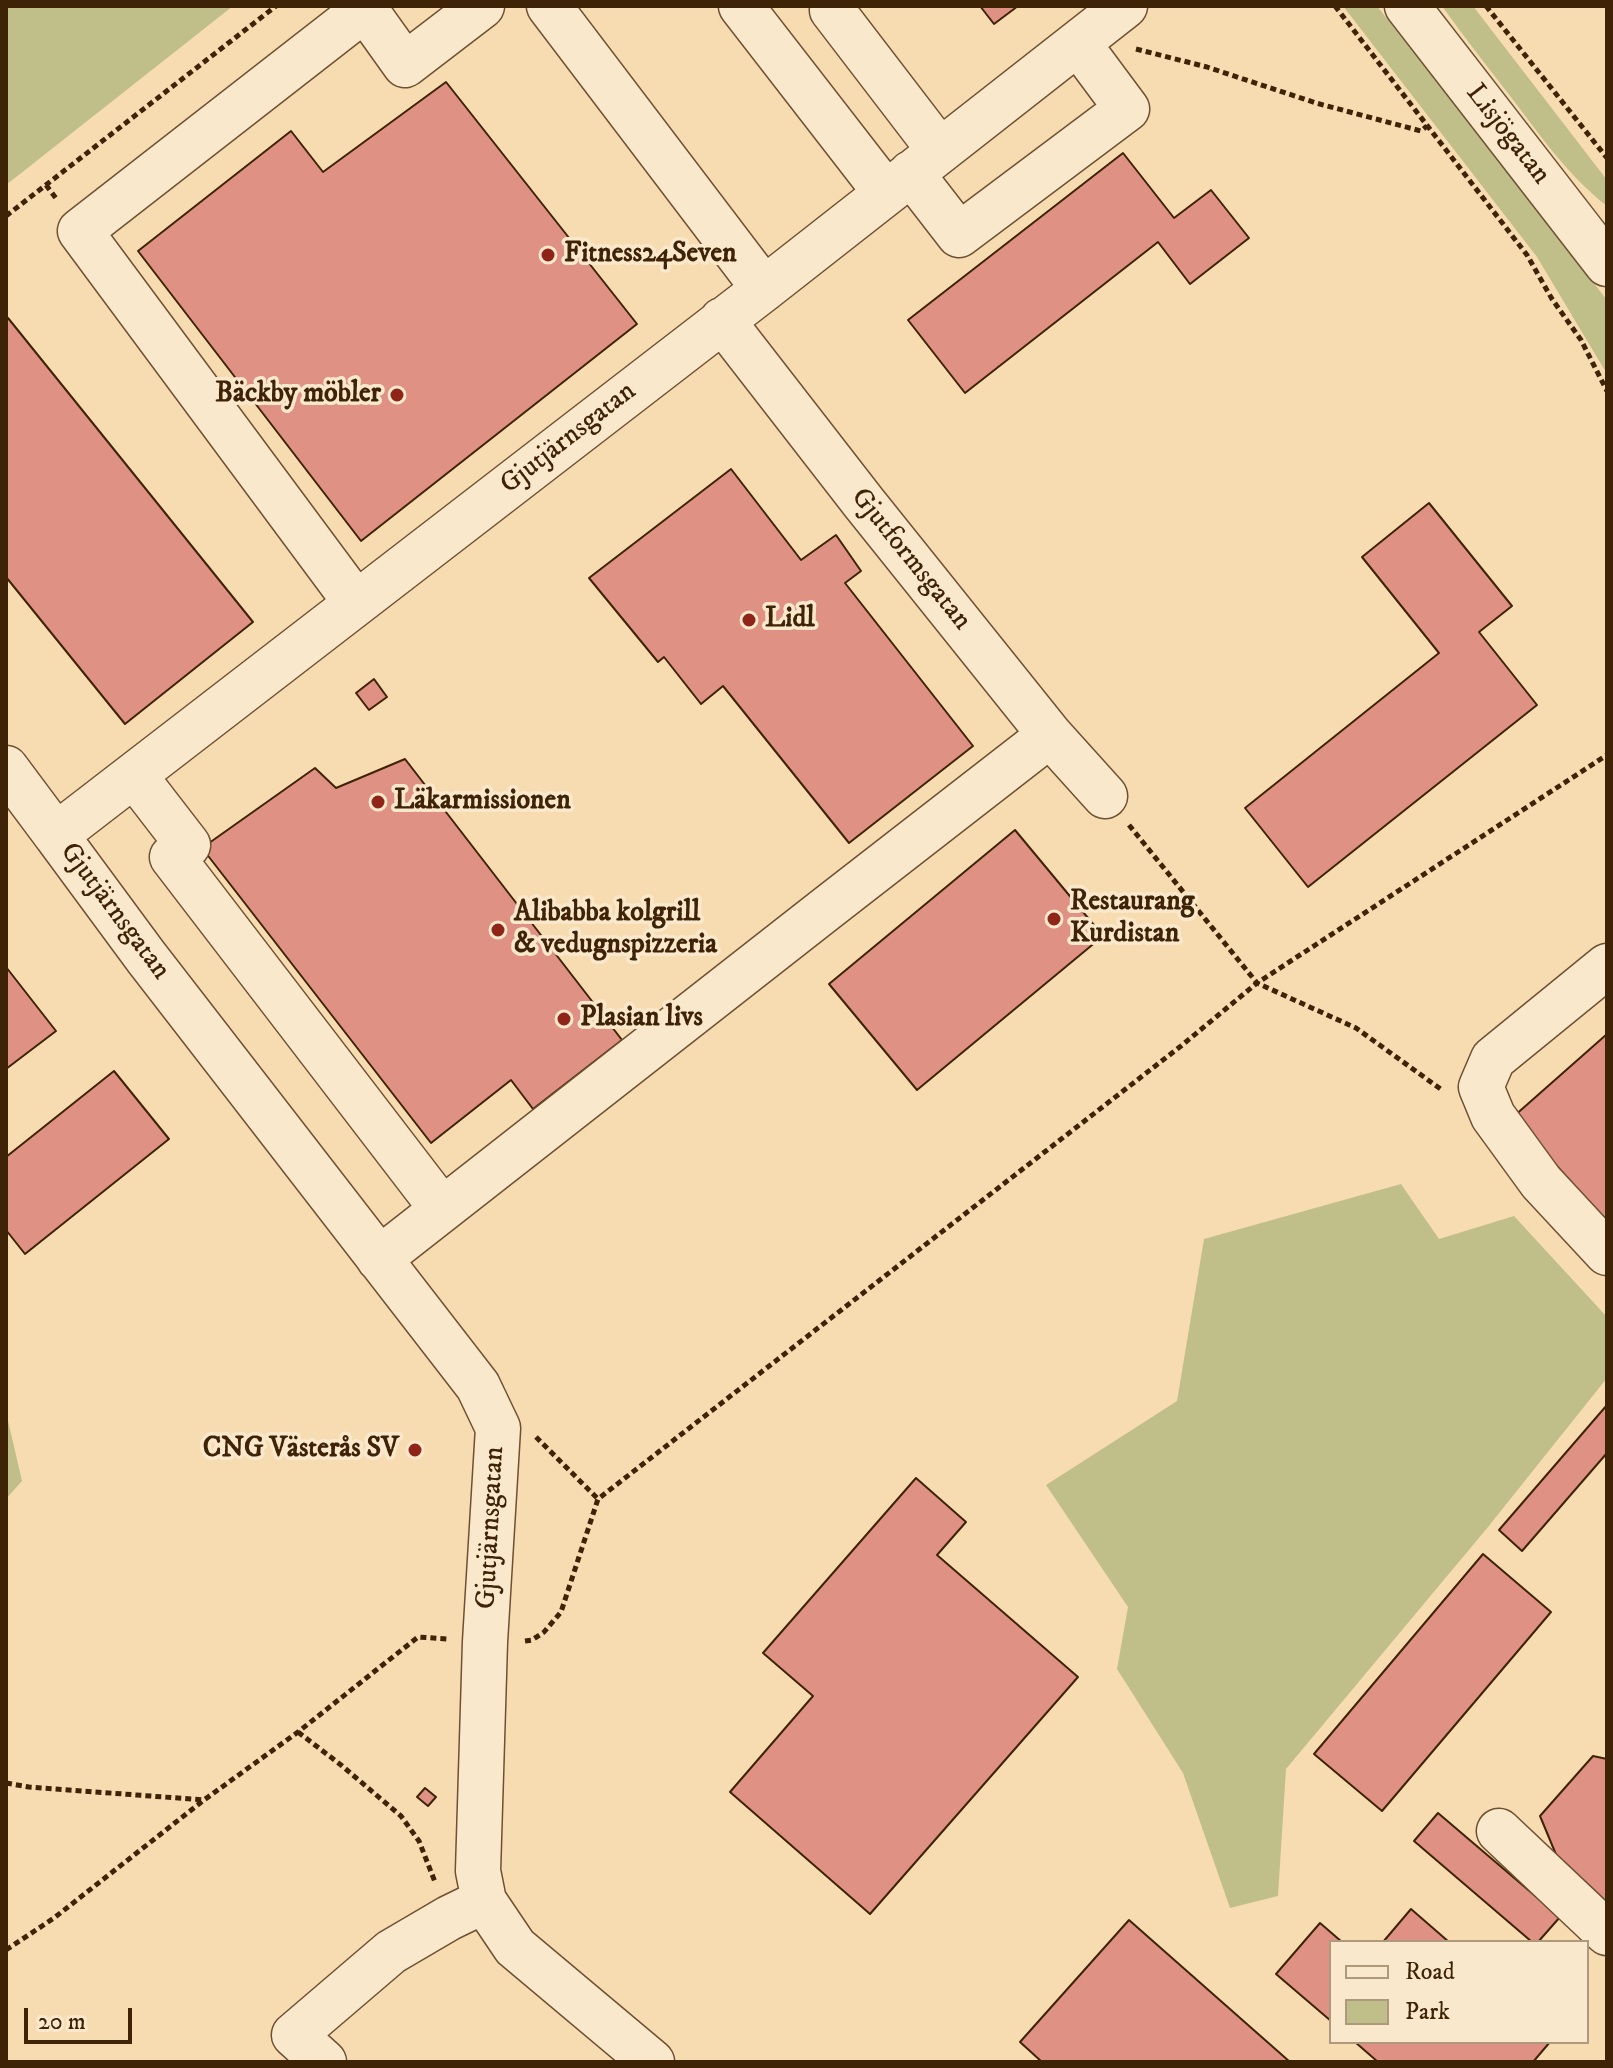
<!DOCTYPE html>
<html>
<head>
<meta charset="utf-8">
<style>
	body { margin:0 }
	#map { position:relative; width:1613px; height:2068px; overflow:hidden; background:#f8dcb1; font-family:"IM FELL DW Pica",serif }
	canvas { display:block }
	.frame { position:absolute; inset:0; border:8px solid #3f2307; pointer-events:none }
	.legend { position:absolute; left:1329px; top:1940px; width:260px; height:104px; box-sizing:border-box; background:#fae8cc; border:2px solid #af997d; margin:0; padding:10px 14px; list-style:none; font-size:24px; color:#3f2307 }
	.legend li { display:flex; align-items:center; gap:16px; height:40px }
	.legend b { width:40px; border:2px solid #af997d }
	.scale { position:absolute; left:24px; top:2008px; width:108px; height:36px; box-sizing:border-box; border:4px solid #3f2307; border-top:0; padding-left:10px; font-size:24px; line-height:28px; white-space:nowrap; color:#3f2307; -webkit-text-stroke:6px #fae8cc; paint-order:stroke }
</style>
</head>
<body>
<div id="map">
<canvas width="1613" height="2068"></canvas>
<div class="frame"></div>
<ul class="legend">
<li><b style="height:10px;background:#fae8cc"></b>Road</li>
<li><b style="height:22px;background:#c0bf89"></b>Park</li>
</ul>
<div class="scale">20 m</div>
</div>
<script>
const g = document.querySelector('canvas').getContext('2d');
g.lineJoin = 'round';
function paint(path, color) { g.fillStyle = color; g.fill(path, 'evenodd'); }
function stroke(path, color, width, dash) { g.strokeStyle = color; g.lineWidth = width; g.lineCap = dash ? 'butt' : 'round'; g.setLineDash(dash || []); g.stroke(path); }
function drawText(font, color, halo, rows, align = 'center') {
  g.font = font + ' "IM FELL DW Pica",serif'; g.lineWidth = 7; g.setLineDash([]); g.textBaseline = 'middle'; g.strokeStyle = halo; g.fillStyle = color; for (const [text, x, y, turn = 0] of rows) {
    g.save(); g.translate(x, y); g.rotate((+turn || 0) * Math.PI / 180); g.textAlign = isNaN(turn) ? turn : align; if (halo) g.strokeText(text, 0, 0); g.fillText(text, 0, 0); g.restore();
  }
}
const green = new Path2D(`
	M6,6h227l-227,179z
	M1343,6h34l230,294v74l-70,-117z
	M1442,6h31l134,174v26c-36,-28 -63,-65 -90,-101 -25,-33 -51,-65 -75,-99z
	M1401,1184l38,55 75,-23 93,101v61l-119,149 -202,242 -8,127 -48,12 -47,-135 -66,-104 11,-62 -82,-122 131,-84 27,-162z
	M6,1412l16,69 -16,18z`);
const building = new Path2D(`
	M980,6h38l-24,18z
	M446,82l191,242 -276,217 -223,-290 153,-120 32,41z
	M1123,153l51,65 37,-28 38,48 -59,46 -32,-42 -193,151 -57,-73z
	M8,318l245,304 -128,102 -119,-147v-258z
	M731,469l70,91 35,-25 25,36 -16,12 128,163 -124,97 -126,-157 -22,18 -37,-47 -6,5 -69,-84z
	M1429,503l83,103 -33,26 58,73 -229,182 -63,-79 194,-155 -77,-96z
	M374,679l13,18 -18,13 -13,-17z
	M405,759l217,281 -89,69 -22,-29 -80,63 -229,-295 113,-80 21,20z
	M1015,830l88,106 -186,154 -88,-106z
	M6,967l50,64 -50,38z
	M1607,1034v184l-2,2 -92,-103z
	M114,1071l55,68 -144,115 -19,-24v-73z
	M1607,1405v48l-85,98 -23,-21z
	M916,1478l50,44 -29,33 141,122 -208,237 -140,-122 83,-96 -50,-43z
	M1483,1554l68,58 -169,199 -68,-57z
	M1593,1756l14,3v150l-45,-40 -22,-53z
	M425,1788l11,9 -8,9 -11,-9z
	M1438,1813l122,104 -22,25h-6l-118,-101z
	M1411,1909l38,33h-66z
	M1129,1920l161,142h-248l-22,-20z
	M1320,1923l22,19h-11v79l-55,-47z
	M1355,2042h195l-17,20h-155z`);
const path = new Path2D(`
	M1335,6l192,249 25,44 29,41 26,51
	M1486,6l121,152
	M1136,49l71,18 109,36 105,28 6,-5
	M46,185l12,16
	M6,216l270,-210
	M1129,825l128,158 99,45 86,62
	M536,1437l62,62
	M525,1641l7,-1 12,-8 17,-20 37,-113 583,-453 76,-63 350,-228
	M298,1732l43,33 60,51 18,25 16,41
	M6,1783l23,4 175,13
	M6,1950l48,-32 150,-118 94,-68 120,-95 30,2`);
const minor = new Path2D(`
	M549,6l215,283
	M741,6l145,187
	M836,6l-4,4 108,141
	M1407,6l200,258
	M911,173l48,62 168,-126 -49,-66
	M722,320l142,183 186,232 55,61
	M356,603l-276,-372 285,-222 40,56 77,-59
	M6,768l50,67
	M134,775l54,70 -16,12 270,352
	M1607,966l-114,93 -12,28 12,29 48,66 66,71
	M379,1259l447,-350 224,-174
	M1499,1831l108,102
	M324,2062l-30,-27 97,-83 58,-34 35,-17
	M652,2062l-137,-115 -31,-46 -6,-30 7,-229 13,-214 -20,-42 -332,-429 -90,-122 708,-546 361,-283`);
const markers = [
	[548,255,8,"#8f2418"],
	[397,395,8,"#8f2418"],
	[749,620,8,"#8f2418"],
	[378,802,8,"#8f2418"],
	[1054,919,8,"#8f2418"],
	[498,930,8,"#8f2418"],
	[564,1019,8,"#8f2418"],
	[415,1450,8,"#8f2418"]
];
const streetNames = [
	["Lisjögatan",1507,135,52],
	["Gjutjärnsgatan",569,439,-38],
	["Gjutformsgatan",910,560,51],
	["Gjutjärnsgatan",114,912,53],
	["Gjutjärnsgatan",492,1528,-87]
];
const poiNames = [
	["Fitness24Seven",564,255],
	["Bäckby möbler",381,395,"right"],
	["Lidl",765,620],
	["Läkarmissionen",394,802],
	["Restaurang",1070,903],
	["Kurdistan",1070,935],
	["Alibabba kolgrill",514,914],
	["& vedugnspizzeria",514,946],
	["Plasian livs",580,1019],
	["CNG Västerås SV",399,1450,"right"]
];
paint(green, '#c0bf89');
paint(building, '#df9284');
stroke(building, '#3f2307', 2);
stroke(minor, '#6d5132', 47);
stroke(path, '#3f2307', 5, [6, 4]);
stroke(minor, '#fae8cc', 44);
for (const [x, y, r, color] of markers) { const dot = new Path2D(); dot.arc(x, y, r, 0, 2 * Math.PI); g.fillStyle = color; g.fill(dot); stroke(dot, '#fae8cc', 3); }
drawText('28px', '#3f2307', '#fae8cc', streetNames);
drawText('bold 28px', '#3f2307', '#fae8cc', poiNames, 'left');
</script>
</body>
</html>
